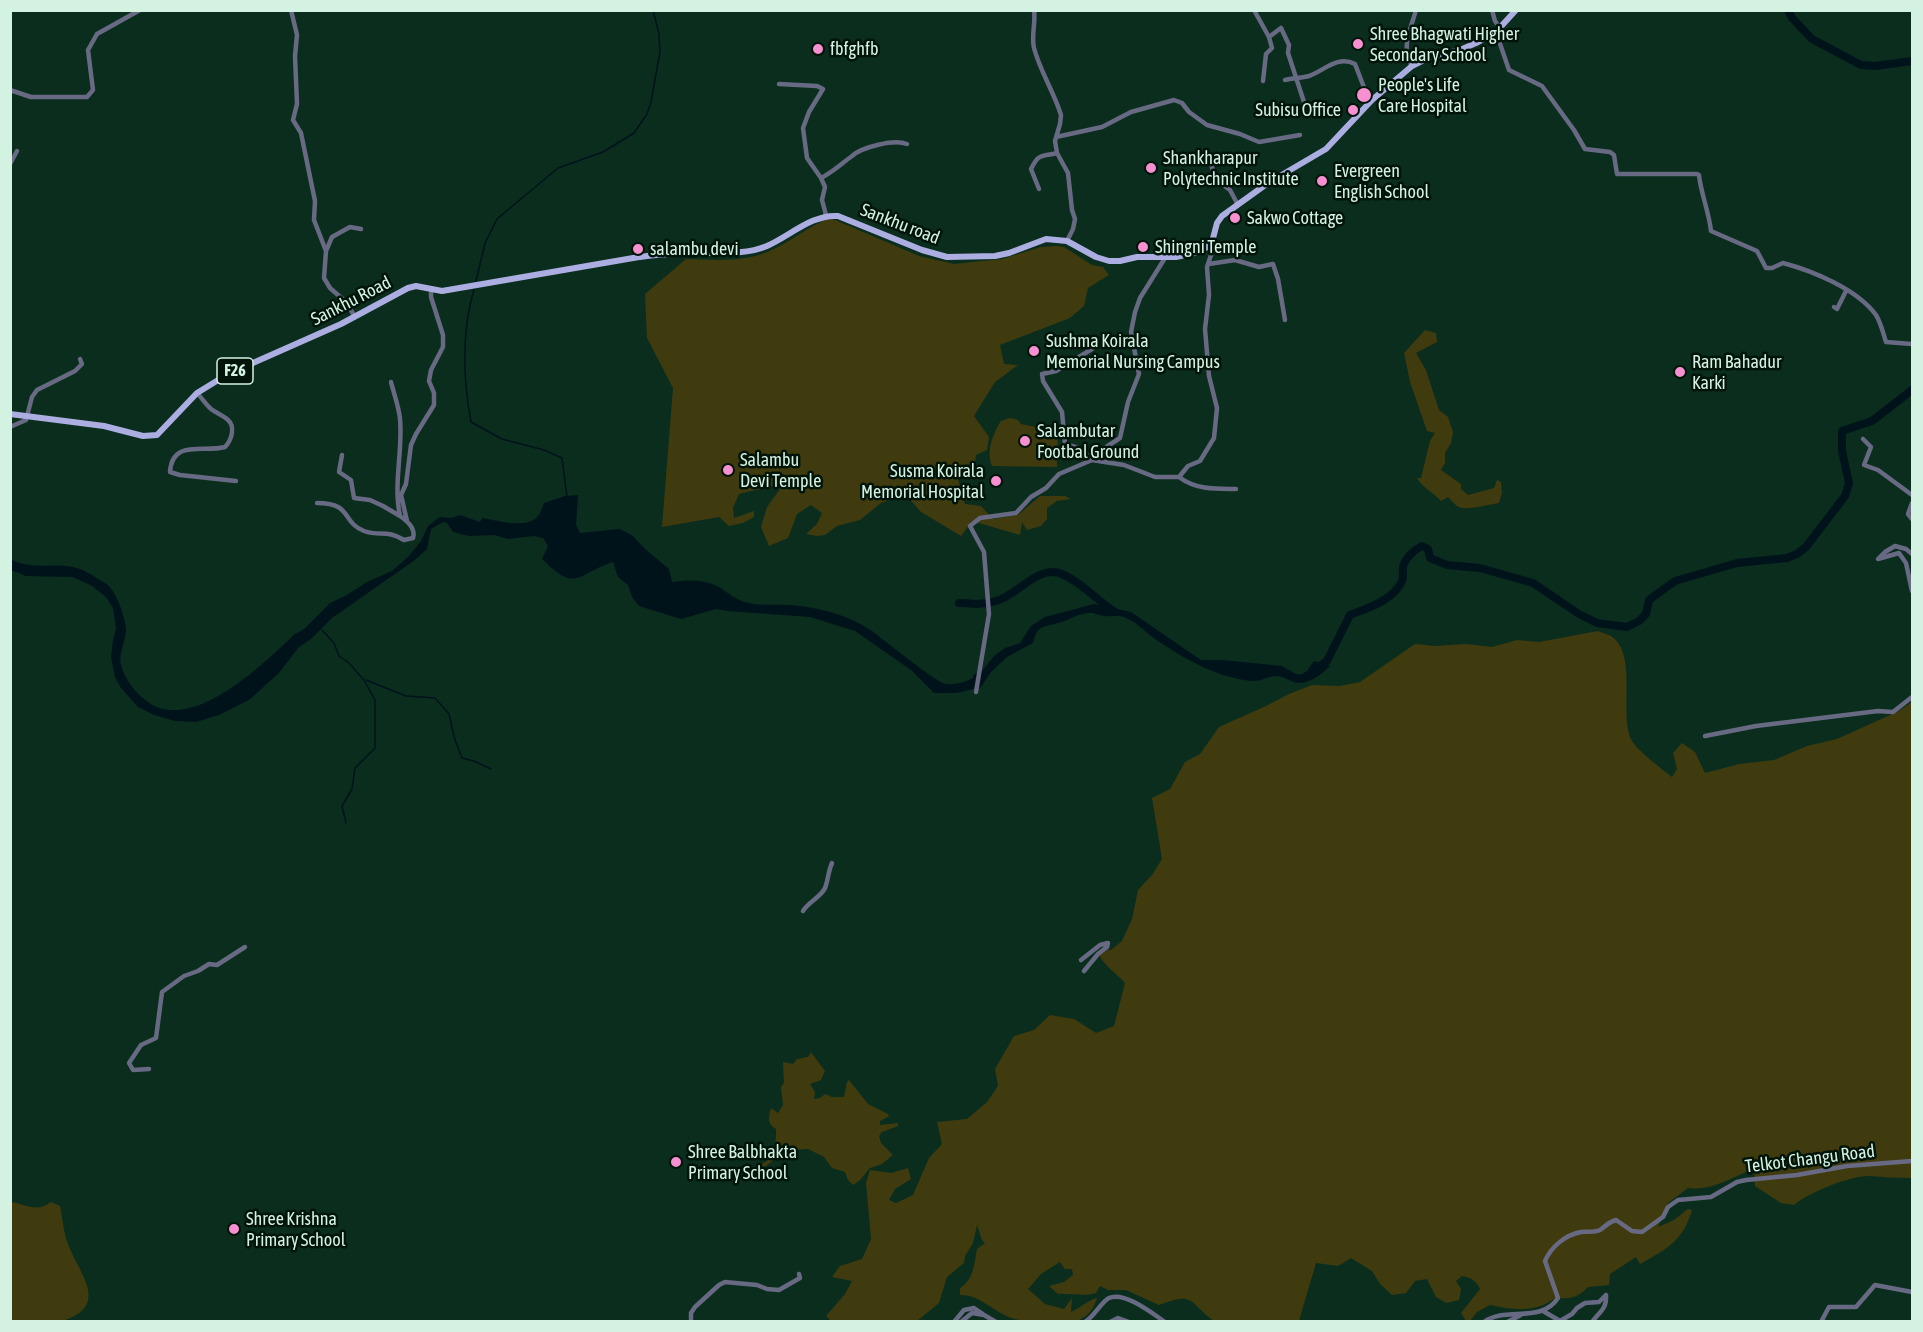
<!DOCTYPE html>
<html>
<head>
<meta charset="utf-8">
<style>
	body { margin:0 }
	#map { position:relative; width:1923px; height:1332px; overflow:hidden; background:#0a2d1e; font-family:"Asap Condensed",sans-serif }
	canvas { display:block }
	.frame { position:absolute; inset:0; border:12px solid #d3f2e2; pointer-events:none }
</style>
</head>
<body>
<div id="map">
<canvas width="1923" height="1332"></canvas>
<div class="frame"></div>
</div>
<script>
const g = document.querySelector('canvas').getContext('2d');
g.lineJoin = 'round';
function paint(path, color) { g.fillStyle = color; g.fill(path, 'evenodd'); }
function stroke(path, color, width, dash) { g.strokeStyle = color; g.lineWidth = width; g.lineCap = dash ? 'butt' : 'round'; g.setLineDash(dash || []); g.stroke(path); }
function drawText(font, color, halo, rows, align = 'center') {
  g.font = font + ' "Asap Condensed",sans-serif'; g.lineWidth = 5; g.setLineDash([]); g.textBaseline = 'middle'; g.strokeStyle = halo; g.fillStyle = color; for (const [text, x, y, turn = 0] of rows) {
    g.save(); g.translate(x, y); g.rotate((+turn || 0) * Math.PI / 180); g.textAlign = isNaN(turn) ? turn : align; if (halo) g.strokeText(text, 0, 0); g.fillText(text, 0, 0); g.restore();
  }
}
const green = new Path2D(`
	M828,219l7,1 84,36 35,8 48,-5 39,-12 15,-1 8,1 28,18 11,2 6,8 -21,13 -4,18 -14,12 -70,27 4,19 14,1 -23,17 -21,34 15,21 -2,13 -11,5 -1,9 -16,2 -2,10 8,28 16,2 12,13 25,-4 22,-19h25l6,3 -14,2 -10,7v11l-6,7 -14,4 -5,-8 -2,13 -48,-14 -11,15 -40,-24 -15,-17 -25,8 -21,17 -23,6 -12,9 -8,1 -11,-2 11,-10 5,-11 -11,-8 -14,9 -9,24 -19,8 -8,-19 6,-20 13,-18 -7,-3 -34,8 -6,14 1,10 20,-7v6l-11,6 -14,3 -10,-9 -57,10 11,-139 -26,-50 -2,-44 41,-35c30,1 60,4 88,-10 19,-9 35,-23 54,-30z
	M1425,330l11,3 1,9 -21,11 10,17 13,40 9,7 5,15 -2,11 -6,10v10l-4,7 20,14v5l7,6 26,-7 3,-8 4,2 1,11 -3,10c-9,1 -33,8 -40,4 -3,-1 -8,-7 -11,-10l-7,4c-8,-9 -18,-13 -24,-23h4l9,-37 5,-8 -8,-2 -17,-49 -6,-29z
	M1010,418l8,2 3,4 31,6 6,3 -1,34 -65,-1c-6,-14 1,-33 9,-45z
	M1598,631c4,2 9,3 13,5 27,18 8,75 20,103 5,11 31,30 41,38l5,-8 -4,-16 9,-10 13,9 10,21 34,-9 35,-4 33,-14 30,-7 62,-28 13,-9v476c-14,0 -28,-1 -43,-2 -17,-1 -62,17 -75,29l-13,-2 -26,-17 -1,-17c-22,8 -42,22 -66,19l-20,15 -10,24 16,-7 14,-11 4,1c-9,31 -25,39 -52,54l-4,-7 -26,17 -1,11 -21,2c-10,11 -18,12 -33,11 -19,15 -43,12 -65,7l-13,7 -7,9h-4l-5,-8 19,-24c-4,-9 -9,-11 -18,-13l-6,5 5,8 -2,11 -13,3 -10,-6 -9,-18 -12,2 -9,12 -14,2 -12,-11 -8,-13 -21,-13 -13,8 -22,-3 -17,58h-85c-26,-19 -19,-30 -55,-16l-33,-15h-18l-8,-4 -4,7c-13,4 -24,0 -38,1l-9,-8 15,-4 9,-7 -1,-6h-7l-5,-7 -19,12 -13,15 17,15 19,5 8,-11 -1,14c10,-4 15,-11 26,-14 -3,10 -10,20 -21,23 -10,3 -51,1 -61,-2 -20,-5 -35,-25 -55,-24v-7c14,-9 14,-23 17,-39l8,-6 -3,-3 -5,-15 -4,18 -8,13 -1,7 -17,14 -8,26 -22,18h-86l-5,-5 19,-22 7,-13 -20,-4 8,-11 22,-7 9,-20 -5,-56 4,-13 21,3 17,-5 3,11 -16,10 -6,11 7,3 17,-8 16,-37 13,-14 -5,-22 30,-3 20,-17 11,-16 -3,-17 19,-33 20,-6 16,-15 24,4 22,14 18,-7 11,-43c-7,-8 -22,-19 -26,-28l9,-5h3l11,-9 10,-22 6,-29 14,-15 10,-16 -10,-61 18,-9 15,-27 15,-8 19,-27 47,-21 23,-12 23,-9 28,1 20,-4 55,-38 19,2 33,-2 25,3 25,-7 22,2z
	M811,1052l14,19 -4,9 -11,4 5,8 -1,7 6,-1 5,-4 7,3h12l3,-15 2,-2 19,24 20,10 1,2 -9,5v4l18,-2v3l-16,6 -3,4 2,7 12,12 -11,9 -12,4 -10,12 -7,5 -5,-5 -3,-8 -13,-4 -8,-11 -16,-8 -16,1 -11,4 -15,12 -16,4 -1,-1c5,-3 12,-4 18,-8 9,-6 9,-22 9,-32 -10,-6 -7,-12 -5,-21l7,5 5,-8 -2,-18 3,-4 -1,-21 10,2 4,-5 11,-2z
	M13,1202c14,4 26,10 38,0l9,4c2,10 3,22 6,32 8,31 49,67 -4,83 -10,3 -39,1 -51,0l-1,-117z`);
const water = new Path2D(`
	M578,495l-2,30 4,8 40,-4 13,7 11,12 25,21 3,13c16,-2 30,-3 45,4 11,6 19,15 32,17 13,3 28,1 41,2 29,2 58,10 82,26 12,9 65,52 74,53 9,1 19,-2 27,-6v-3l9,-4 12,-15 11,-8 15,-5 11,-17 14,-9 49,-13 37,8 70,48h22l59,6 14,8h6l5,-3 7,-10 16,5c-9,9 -23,20 -36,16 -6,-2 -11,-6 -18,-6 -7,0 -15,5 -22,5 -34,-2 -68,-21 -96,-40 -12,-8 -24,-22 -38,-25 -5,-1 -10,1 -14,0 -5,0 -9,-2 -13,-3 -14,-1 -23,7 -35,10 -16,5 -20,1 -25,20l-26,14 -16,15 -10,15 -24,6h-23l-23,-23 -56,-39 -45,-14 -82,-6 -12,-2 -35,10 -42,-13 -7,-9 -4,-12 -10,-8 -5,-15c-37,12 -36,32 -71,-3l6,-13 -5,-8 -9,-2 -26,3 -14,-4 -25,1 -16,-4 -6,-9 -4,-1 -12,7 -4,20 -12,11 -83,58 -20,20 -14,10 -19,25 -30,27 -30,15 -23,7 -21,-1 -21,-6 -16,-8 -17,-19 -6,-11 -4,-20 2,-17 3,-11 -3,-21 -7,-11 -14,-11 -19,-9 -47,-1 -15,-6 -1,-11c21,11 42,4 63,8 9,2 18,7 25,12 5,3 11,6 14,11 7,10 13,28 14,39 0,12 -8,25 -5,36 4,14 12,25 23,34 45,39 119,-35 151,-65l9,-5 26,-26 17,-8 20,-13 25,-11 17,-15 12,-15 7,-15 12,-9 11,1 9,-3 20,7 2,-4c14,2 45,12 56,-2 3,-3 4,-9 6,-13l21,-7z`);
const stream = new Path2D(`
	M476,281l9,-38 12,-24 61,-51 45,-16 31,-19 13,-19 4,-12 5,-28 4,-22 -1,-18 -6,-24
	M474,289c-12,42 -11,90 -3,133l31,17 42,11 18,8 5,39
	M322,630l12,13 5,13 10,7 15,17 11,20v48l-20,20 -3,21 -10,17 4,17
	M366,680l40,16 29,2 14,16 6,26 7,18 12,3 17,8`);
const river = new Path2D(`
	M1788,10l4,8 20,21 49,26 14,1 37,-5
	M959,603c13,1 24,2 37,-2 22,-6 42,-37 66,-27 21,9 34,26 53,38
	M1316,669l11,-8 23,-46c17,-7 43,-14 52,-34 2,-4 0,-9 1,-14 2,-9 11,-17 19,-21l6,3 2,9 17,7 33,3 53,15 46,31 18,9 30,4 12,-6 7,-7 3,-14 26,-19 62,-18 50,-5 10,-4 9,-7 39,-51 4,-13 -7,-32v-20l30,-10 40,-31`);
const minor = new Path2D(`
	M291,10l6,25 -2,21 2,48 -4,16 8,13 14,68 -1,19 12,31 -2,27 6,10 16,14 9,15
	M1034,10c2,13 -3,25 0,38 6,23 20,44 27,67l-1,9 -5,17 2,12 11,20 4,37 3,9 -2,10 -6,12
	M1254,10l15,27
	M1492,10l3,11 5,7
	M1496,32l13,38 33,16 32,44 11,19 25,3 4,3 3,19h80l2,1c2,19 10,37 12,56l46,20 9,17h6l11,-5c30,8 74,26 93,52 5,8 7,18 10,27l26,2
	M1412,66c-12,-16 -1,-38 4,-56
	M1285,80c8,-2 17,-2 24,-4 15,-5 28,-21 46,-12l10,26 7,10
	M1263,81l3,-27 6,-6 -3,-11 12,-9 8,17 -1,8 16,49
	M779,84l38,2 6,3 -14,23 -6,16 4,30 14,20 4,9 -3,13 4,15
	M10,90l21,7h56l6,-7 -5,-40 9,-16 43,-24
	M1056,137l46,-10 29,-15 43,-12 8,3 7,9 18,13 33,9 19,8 41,-7
	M1172,160l18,-5 16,7 4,-1 6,19 14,10 8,15
	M10,164l7,-13
	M821,178c12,-6 20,-14 31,-22 10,-9 42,-17 55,-12
	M1039,189l-8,-20c8,-16 10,-12 26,-16
	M326,251l6,-14 18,-10 11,2
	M1209,264l26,-4 24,7 14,-3 5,15 7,41
	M1834,307l3,2 9,-18
	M1092,349l-36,22 -14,3 1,7 19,31 3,32 17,5 10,11 32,5 31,12h24l9,-11 12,-5 14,-23 3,-30 -8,-32 -4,-47 4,-34 -2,-28 5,-15 -5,-5
	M197,393c5,5 9,12 14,16 5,4 12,6 17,11 8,7 3,21 -3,27 -22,6 -53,-8 -55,25l10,3 56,6
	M10,427l16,-7 6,-23 5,-7 38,-19 7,-7 -2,-5
	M1863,439l8,8 -7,18 14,5 34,25
	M342,455l-3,17 12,8 3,18 16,2 13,6 17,10
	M1179,477c17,13 37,12 57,12
	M317,503c36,0 24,19 47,28 16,6 23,-2 40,9l9,-2c3,-10 -6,-17 -13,-22 -7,-32 3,-65 0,-97 -1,-12 -6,-25 -9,-37
	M1912,503l-4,11 4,5
	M407,521l-6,-26 5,-11 5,-39 5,-11 18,-29v-12l-5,-12 2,-11 12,-23v-12l-12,-38v-7
	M1912,554l-6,-5 -11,-3 -10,6 -7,7 21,-6 7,10 6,28
	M976,692l13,-78 -5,-62 -14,-26 10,-8 36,-5 15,-16 15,-9 13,-14 33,-14 5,-7 23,-15 8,-36 11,-28 -8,-42 4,-20 5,-14 25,-40
	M1705,736l51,-10 122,-15 15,1 19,-15
	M803,911c5,-9 18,-14 22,-23 3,-7 3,-16 7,-25
	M1081,960l19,-15 8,-2 -1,4 -9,7 -14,17
	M149,1069l-16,1 -4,-7 12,-18 15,-7 6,-46 22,-16 14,-5 11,-7 8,1 28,-18
	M1543,1311l17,10 12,-7 5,-6 8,-5 14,-1 7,-7c1,14 -6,16 -14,27
	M691,1322v-9l4,-6 24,-22 6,-3 32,3 10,4 12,1 21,-12 -1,-4
	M954,1322l10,-12 10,-2 9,6
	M961,1322l11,-9 12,2 12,7
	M1085,1322c10,-6 16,-20 24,-24 15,-7 43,15 56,24
	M1110,1322l8,-4 11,4
	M1484,1322c22,-16 57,2 74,-24l-13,-37c6,-14 20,-26 36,-29 6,-1 13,1 19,-2 6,-4 8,-8 16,-10l16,11 10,1 21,-15 5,-10 10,-7 33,-3 26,-15 9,-2 51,-5 50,-9 65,-5
	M1507,1322l14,-7
	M1821,1322l8,-15h27l19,-22 37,7`);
const major = new Path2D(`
	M10,414l94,12 39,10 14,-1 40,-42 31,-19 113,-50 67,-36 8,-2 26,5 197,-34c17,-2 33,-4 50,-4 26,-1 54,3 78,-7 23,-10 45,-32 71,-30l84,34 25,7 48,-1 14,-3 37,-14 21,2 29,16 13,4h11l17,-4h39l18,-4 13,-6 5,-5 5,-19 5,-7 46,-33 58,-34 46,-49 40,-34 16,-8 32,-8 16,-7 20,-11 20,-22`);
const markers = [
	[1358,44,6,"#f690d0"],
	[818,49,6,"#f690d0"],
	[1364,95,8,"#f690d0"],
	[1353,110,6,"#f690d0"],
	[1151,168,6,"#f690d0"],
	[1322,181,6,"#f690d0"],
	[1235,218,6,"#f690d0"],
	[1143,247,6,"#f690d0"],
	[638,249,6,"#f690d0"],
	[1034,351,6,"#f690d0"],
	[1680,372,6,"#f690d0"],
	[1025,441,6,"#f690d0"],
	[728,470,6,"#f690d0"],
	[996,481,6,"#f690d0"],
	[676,1162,6,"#f690d0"],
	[234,1229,6,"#f690d0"]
];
const shields = [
	[235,371,36]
];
const shieldNames = [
	["F26",235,371]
];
const poiNames = [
	["Shree Bhagwati Higher",1370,34],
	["Secondary School",1370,55],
	["fbfghfb",830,49],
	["People's Life",1378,85],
	["Care Hospital",1378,106],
	["Subisu Office",1341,110,"right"],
	["Shankharapur",1163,158],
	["Polytechnic Institute",1163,179],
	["Evergreen",1334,171],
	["English School",1334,192],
	["Sakwo Cottage",1247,218],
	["Shingni Temple",1155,247],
	["salambu devi",650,249],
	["Sushma Koirala",1046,341],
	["Memorial Nursing Campus",1046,362],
	["Ram Bahadur",1692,362],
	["Karki",1692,383],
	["Salambutar",1037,431],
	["Footbal Ground",1037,452],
	["Salambu",740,460],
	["Devi Temple",740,481],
	["Susma Koirala",984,471,"right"],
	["Memorial Hospital",984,492,"right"],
	["Shree Balbhakta",688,1152],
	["Primary School",688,1173],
	["Shree Krishna",246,1219],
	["Primary School",246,1240]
];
const streetNames = [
	["Sankhu road",900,224,21],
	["Sankhu Road",351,301,-27],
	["Telkot Changu Road",1810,1159,-7]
];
paint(green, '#403b0f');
paint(water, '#00131b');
stroke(stream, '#00131b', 1.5);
stroke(river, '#00131b', 8);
stroke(minor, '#686a83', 4.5);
stroke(major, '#acaee2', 6);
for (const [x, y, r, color] of markers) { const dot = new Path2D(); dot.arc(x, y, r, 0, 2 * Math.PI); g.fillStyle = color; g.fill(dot); stroke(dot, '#001409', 2); }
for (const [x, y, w] of shields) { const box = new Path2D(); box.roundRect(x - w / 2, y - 13, w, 26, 4.5); g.fillStyle = '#001409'; g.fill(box); stroke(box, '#d3f2e2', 1.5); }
drawText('bold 16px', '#d3f2e2', null, shieldNames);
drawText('18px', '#d3f2e2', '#001409', poiNames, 'left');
drawText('18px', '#d3f2e2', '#001409', streetNames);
</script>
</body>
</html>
